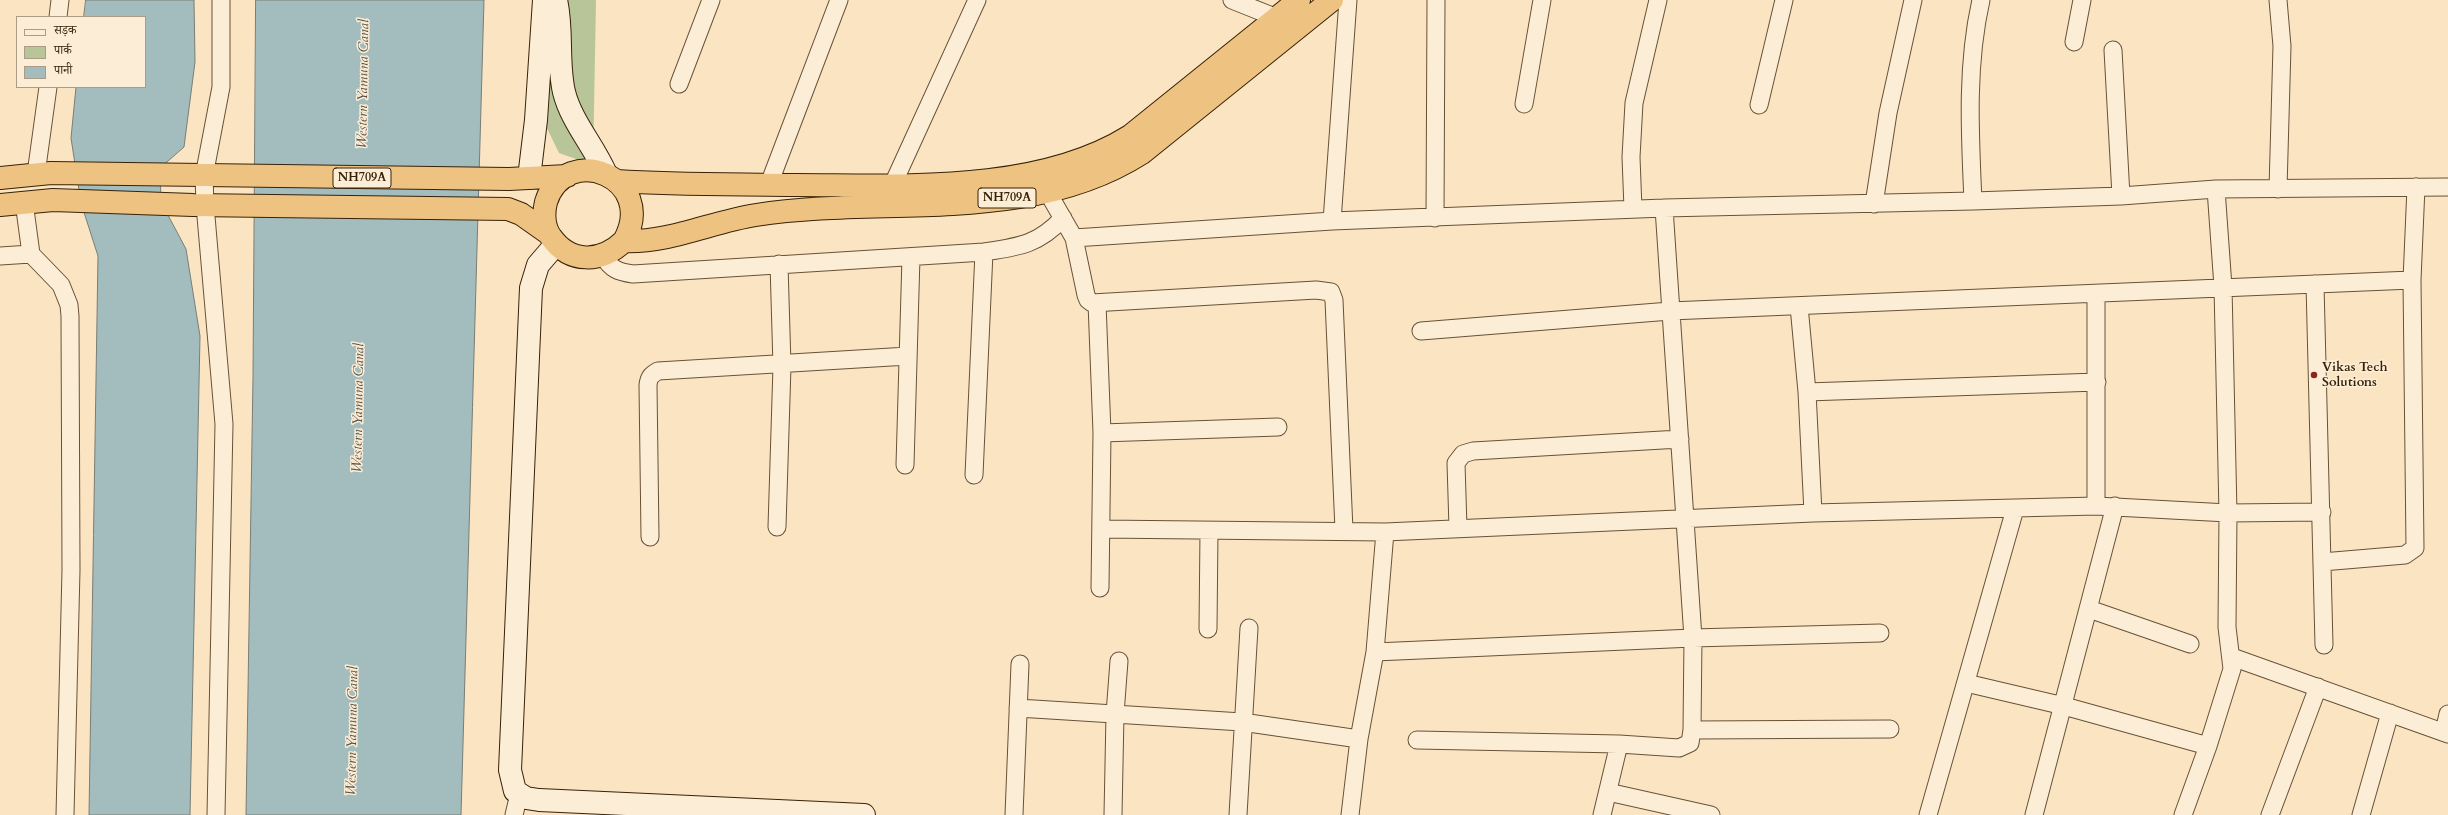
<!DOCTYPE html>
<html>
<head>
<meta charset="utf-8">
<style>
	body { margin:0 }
	#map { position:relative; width:2448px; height:815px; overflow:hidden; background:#fbe4c2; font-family:Cardo,"Noto Serif Devanagari",serif }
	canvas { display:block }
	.legend { position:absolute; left:16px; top:16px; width:130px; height:72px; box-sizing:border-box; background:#fcedd7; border:1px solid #ad9c84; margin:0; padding:5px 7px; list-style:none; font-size:12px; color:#372208 }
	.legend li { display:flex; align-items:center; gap:8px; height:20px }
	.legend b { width:20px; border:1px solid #ad9c84 }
</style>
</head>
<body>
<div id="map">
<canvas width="2448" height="815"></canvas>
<ul class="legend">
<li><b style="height:5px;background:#fcedd7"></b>सड़क</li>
<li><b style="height:11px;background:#b8c599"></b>पार्क</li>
<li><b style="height:11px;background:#a3bcbe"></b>पानी</li>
</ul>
</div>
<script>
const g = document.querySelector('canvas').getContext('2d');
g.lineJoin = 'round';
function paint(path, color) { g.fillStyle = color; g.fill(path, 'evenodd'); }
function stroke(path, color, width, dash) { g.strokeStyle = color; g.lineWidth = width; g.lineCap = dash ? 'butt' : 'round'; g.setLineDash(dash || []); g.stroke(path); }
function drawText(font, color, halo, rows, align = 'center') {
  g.font = font + ' Cardo,serif'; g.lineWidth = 3; g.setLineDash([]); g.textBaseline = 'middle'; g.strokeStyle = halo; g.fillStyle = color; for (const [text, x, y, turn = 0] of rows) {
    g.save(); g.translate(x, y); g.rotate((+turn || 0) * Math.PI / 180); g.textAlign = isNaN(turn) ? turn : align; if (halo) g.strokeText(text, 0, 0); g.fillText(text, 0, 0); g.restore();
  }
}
const green = new Path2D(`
	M544,0h52l-3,165 -34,-12 -17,-35z`);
const water = new Path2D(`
	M86,0h108l1,62 -11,85 -24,21 1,34 25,47 14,87 -10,479h-101l9,-559 -17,-53 -10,-65 5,-51h69v-70h-61z
	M256,0h228l-23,815h-215l7,-438z`);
const street = new Path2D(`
	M1232,0l45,18
	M2278,0l4,46 -4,143
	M58,17l2,-17
	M2074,42l8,-42
	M2113,50l8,146
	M679,84l32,-84
	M1524,104l18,-104
	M1759,105l25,-105
	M36,174l12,-87
	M769,184l70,-184
	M893,184l84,-184
	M1047,191l27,47 12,57 2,5 4,3 224,-13 15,2 3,8 10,230
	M1973,201c-3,-67 -7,-135 8,-201
	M24,202l7,52 30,31 8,20 1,11 1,254 -6,245
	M1874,204l14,-91 25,-113
	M1633,209l-2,-52 3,-54 24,-103
	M1435,218l1,-218
	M1332,221l16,-221
	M1074,238l258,-17 332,-13 309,-7 148,-5 95,-7 232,-2
	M0,256l31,-2
	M603,256c8,13 15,16 30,18l351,-22c34,-5 54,-7 79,-34
	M2315,284l9,361
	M1097,303l5,130 -2,155
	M1799,306l8,86 6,121
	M1421,331l249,-20 742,-31
	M1807,392l290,-10
	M1102,433l176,-6
	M905,465l6,-208
	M974,475l10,-223
	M2096,506v-211
	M777,527l5,-161 -3,-102
	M1458,528l-2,-65 7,-9 10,-3 207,-12
	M1102,529l283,3 428,-19 283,-7 132,7 94,-1
	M650,537l-2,-152c1,-8 3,-10 10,-14l250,-15
	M2322,562l83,-7 10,-7 -3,-268 4,-93
	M2089,609l101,35
	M1208,629l1,-98
	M1375,652l318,-14 187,-5
	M2232,657l216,77
	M1966,683l98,23 144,40
	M1018,708l224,14 117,17
	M1692,730l198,-1
	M2444,732l4,-18
	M1417,740l202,4 60,4 11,-5 2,-13 1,-92 -29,-430
	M1608,792l103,23
	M216,815l8,-391 -19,-219 -1,-29 17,-89v-87
	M514,815l5,-21
	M1014,815l6,-151
	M1113,815l2,-101 4,-53
	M1238,815l11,-187
	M1350,815l9,-76 16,-87 10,-120
	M1602,815l17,-71
	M1928,815l87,-306
	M2034,815l81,-309
	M2183,815l25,-69 24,-77 -5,-42 1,-114 -5,-226 -7,-98
	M2270,815l48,-128
	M2361,815l29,-102`);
const secondary = new Path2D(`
	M556,0c7,30 1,62 8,92 7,29 30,54 42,82
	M529,178l7,-58 8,-120
	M556,244l-18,21 -7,23 -21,482 5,21 11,7 13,2 325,15`);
const highway = new Path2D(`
	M0,178l51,-5 458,6 58,-3
	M617,181c60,4 119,3 179,4 106,0 241,9 334,-49l169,-136
	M0,205l53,-5 140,5 315,4 13,5 27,19
	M624,241c35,-63 -58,-101 -78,-39 -3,12 -2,26 5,35 19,27 50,26 73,4 45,2 87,-19 132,-26 127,-20 272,11 386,-62l190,-153`);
const markers = [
	[2314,375,4,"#8f2418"]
];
const shields = [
	[362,178,58],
	[1007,198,58]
];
const shieldNames = [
	["NH709A",362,178],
	["NH709A",1007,198]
];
const poiNames = [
	["Vikas Tech",2322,368],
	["Solutions",2322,383]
];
const waterNames = [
	["Western Yamuna Canal",364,84,-89],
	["Western Yamuna Canal",359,408,-89],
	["Western Yamuna Canal",353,731,-89]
];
paint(green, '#b8c599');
paint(water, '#a3bcbe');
stroke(water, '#787e75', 1);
stroke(street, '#685236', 19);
stroke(secondary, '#372208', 24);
stroke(highway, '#372208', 24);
stroke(street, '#fcedd7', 17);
stroke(secondary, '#fcedd7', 22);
stroke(highway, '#eec281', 22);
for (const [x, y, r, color] of markers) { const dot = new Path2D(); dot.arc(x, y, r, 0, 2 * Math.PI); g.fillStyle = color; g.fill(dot); stroke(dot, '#fcedd7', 1.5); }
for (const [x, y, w] of shields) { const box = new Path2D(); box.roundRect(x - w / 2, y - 10, w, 20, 3); g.fillStyle = '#fcedd7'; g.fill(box); stroke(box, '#372208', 1); }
drawText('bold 12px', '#372208', null, shieldNames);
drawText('bold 13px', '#372208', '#fcedd7', poiNames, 'left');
drawText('italic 14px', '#57503f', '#fcedd7', waterNames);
</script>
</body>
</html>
